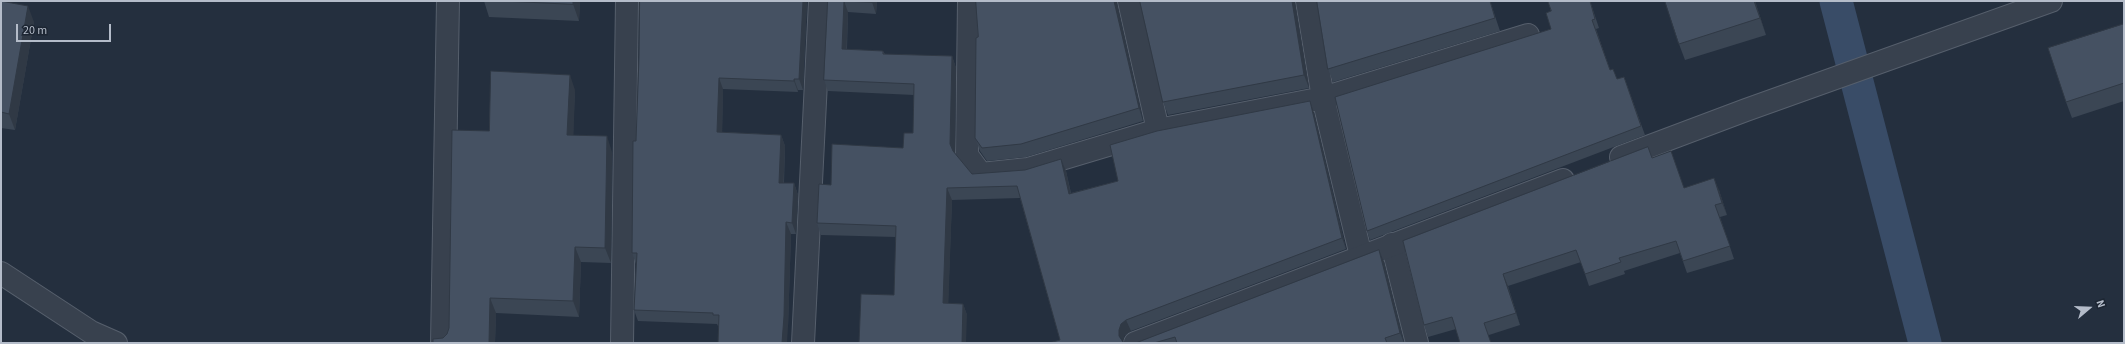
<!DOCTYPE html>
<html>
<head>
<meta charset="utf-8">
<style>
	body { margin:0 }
	#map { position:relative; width:2125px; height:344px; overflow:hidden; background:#242f3e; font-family:"Source Sans 3",sans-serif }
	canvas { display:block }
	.frame { position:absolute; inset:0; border:2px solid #b4bcc9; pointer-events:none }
	.north { position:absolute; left:2069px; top:288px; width:40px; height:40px; -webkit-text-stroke:3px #1d2633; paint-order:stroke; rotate:71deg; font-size:11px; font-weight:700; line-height:16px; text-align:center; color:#b4bcc9 }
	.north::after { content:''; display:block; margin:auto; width:14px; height:18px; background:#b4bcc9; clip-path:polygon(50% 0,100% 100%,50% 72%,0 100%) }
	.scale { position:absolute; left:16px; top:24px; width:95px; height:18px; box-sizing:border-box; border:2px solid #b4bcc9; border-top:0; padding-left:5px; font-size:12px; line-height:14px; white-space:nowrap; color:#b4bcc9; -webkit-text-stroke:3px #1d2633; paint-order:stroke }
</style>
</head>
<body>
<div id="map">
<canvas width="2125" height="344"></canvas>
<div class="frame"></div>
<div class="north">N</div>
<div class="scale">20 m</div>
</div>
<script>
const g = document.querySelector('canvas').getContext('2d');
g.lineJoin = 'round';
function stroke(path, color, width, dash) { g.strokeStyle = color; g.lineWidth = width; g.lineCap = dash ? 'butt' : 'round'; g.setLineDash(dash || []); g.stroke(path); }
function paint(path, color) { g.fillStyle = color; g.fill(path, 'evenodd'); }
const canal = new Path2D(`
	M1836,1l89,342`);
const minor = new Path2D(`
	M969,1l-2,154 14,19 47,-5 130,-39 165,-32 205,-63
	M1129,1l29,129
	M1307,1l16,97 38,158
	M1392,244l25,99
	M442,343l6,-342
	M622,343l5,-342
	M803,343l17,-342`);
const tertiary = new Path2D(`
	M1621,157l125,-47 305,-109
	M1,273l90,59 25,11
	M1135,343l428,-163`);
const wall = new Path2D(`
	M1,1l33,21 -19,108 -14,-2z
	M484,1h96l-1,20 -90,-4z
	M640,1h167l-4,89h-5v2l-75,-3 -1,43 59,3 4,11 -1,37h10l4,12 -2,39h-5l-3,93 -70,-1 -1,-2 -79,-3 -4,-11 2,-46 -4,-11 7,-196z
	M828,1h49l-1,13 -28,-2 -1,37 36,2 2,3 67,2 4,12 -1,85 17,21 53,-4 36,-11 5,12 5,22 47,-12 196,-68 32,136 -215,82 -6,4 -65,5 -40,-142 -68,2 -4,103 15,1 4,11 -73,-20 2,-58 -75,-2 -4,-12 14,-38 72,-37 10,-15 1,-38 -86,-4 -4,-11z
	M1140,1h155v2l14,85 -141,27 -5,-13z
	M1490,1l10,30 -167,51 -5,-13z
	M1548,1h42l9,27 -3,1 14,41 7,9 7,-2 21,58 -275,105 -3,-9 184,-202v-18z
	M1755,1l11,34 -81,25 -6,-16z
	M1117,4l26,117 -117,36 -39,4 -7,-10 -5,-13 3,-101z
	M2124,24v77l-52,17 -6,-16z
	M575,90l-2,45 39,17 -1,111 -30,-1 -2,55 -83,-4 -1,30h-62l10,-5 4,-4 2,-6z
	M1652,158l32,30 35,2 8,25 -7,2 14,42 -47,14 -7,-20 -56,18 1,3 -36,12 -8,-24 -73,24 12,39 -31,10 -33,-6 -28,8 -4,-12z
	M1379,250l5,12 20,81h-268z`);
const shadedWall = new Path2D(`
	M573,1h7l-1,20 -6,-17z
	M803,1h4l-4,89 -4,-11z
	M844,1l4,11 -2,48 -4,-11z
	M872,1h5l-1,13 -4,-12z
	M1114,1h3v3l26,117 -4,-13z
	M1292,1h3v2l14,85 -5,-13z
	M1754,1h1l11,34z
	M28,6l6,16 -19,108 -6,-16z
	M952,56l4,12 -1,87 -5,-11z
	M570,75l5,15 -2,60 -6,-15z
	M719,78l4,11 -1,54 -5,-11z
	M794,79l4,11v2l-4,-11z
	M1310,101l4,12 32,136 -4,-11z
	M781,135l4,11 -2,48 -4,-11z
	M607,136l5,16 -1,111 -6,-15z
	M1061,159l5,12 7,34 -4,-11z
	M1714,178l5,12 8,25 -5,-12z
	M794,183l4,12 -2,39 -4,-11z
	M947,188l5,12 -4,114 -5,-11z
	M786,222l5,12 -3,93 -1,16h-5z
	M575,247l6,15 -2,55 -6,-16z
	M1379,250l5,12 20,81 -4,-10z
	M1503,274l5,12 12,39z
	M490,298l6,15 -1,30h-6z
	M963,304l4,11 -1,28h-4z
	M1126,320l5,11 -6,4 -2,6 -4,-5v-6l2,-6z`);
const building = new Path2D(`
	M1,1l27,5 -19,108 -8,-2z
	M503,1h70v3z
	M640,1h163l-4,78h-5v2l-75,-3 -2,54 64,3 -2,48h15l-2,40 -6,-1 -2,94 -2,27h-64l1,-28h-6v-2l-79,-3 3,-57h-5l1,-112h3l3,-84z
	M828,1h16l-2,48 41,2v3l69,2 -2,88 3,7 19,23 53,-4 36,-11 8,35 49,-13 -8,-36 47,-14 153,-30 32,137 -216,82 -5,4 -2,6v6l4,6 4,1h-78l11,-3 -43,-154 -70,2 -4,115 20,1 -1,39h-103l2,-49 33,1 2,-69 -79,-3 2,-39 12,1 1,-41 71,4 1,-15h9l1,-49 -90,-4z
	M846,1h26v1z
	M976,1h138l25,107 -118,36 -39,4 -7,-10 1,-100 2,-1z
	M1140,1h152l12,74 -141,27z
	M1317,1h173l5,17 -167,51z
	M1548,1h42l5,18 -3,1 18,50 3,-1 4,10 7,-2 17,49 -274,105 -32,-134 216,-68 -5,-16 5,-2z
	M1665,1h89l6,17 -81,26z
	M2124,24v59l-58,19 -18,-54z
	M491,71l79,4 -3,60 40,1 -2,112 -30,-1 -2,54 -83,-3 -1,45h-56v-4l10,-1 4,-4 2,-6 3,-198 37,1z
	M1648,147l4,11 19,-7 13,37 30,-10 8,25 -7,2 15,41 -47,15 -7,-20 -57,17 2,4 -36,12 -9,-24 -73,24 13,39 -32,10 7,20h-31l-8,-26 -28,8 -21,-84z
	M1379,250l21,83 -15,5 2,5h-210l-2,-6 -21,6h-18z`);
stroke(canal, '#394c67', 33);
stroke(minor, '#565f6c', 24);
stroke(tertiary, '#565f6c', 24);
stroke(minor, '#38414e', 22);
stroke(tertiary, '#38414e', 22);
paint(wall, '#3b4654');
paint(shadedWall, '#303945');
paint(building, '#455162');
stroke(building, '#303945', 1);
</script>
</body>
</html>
